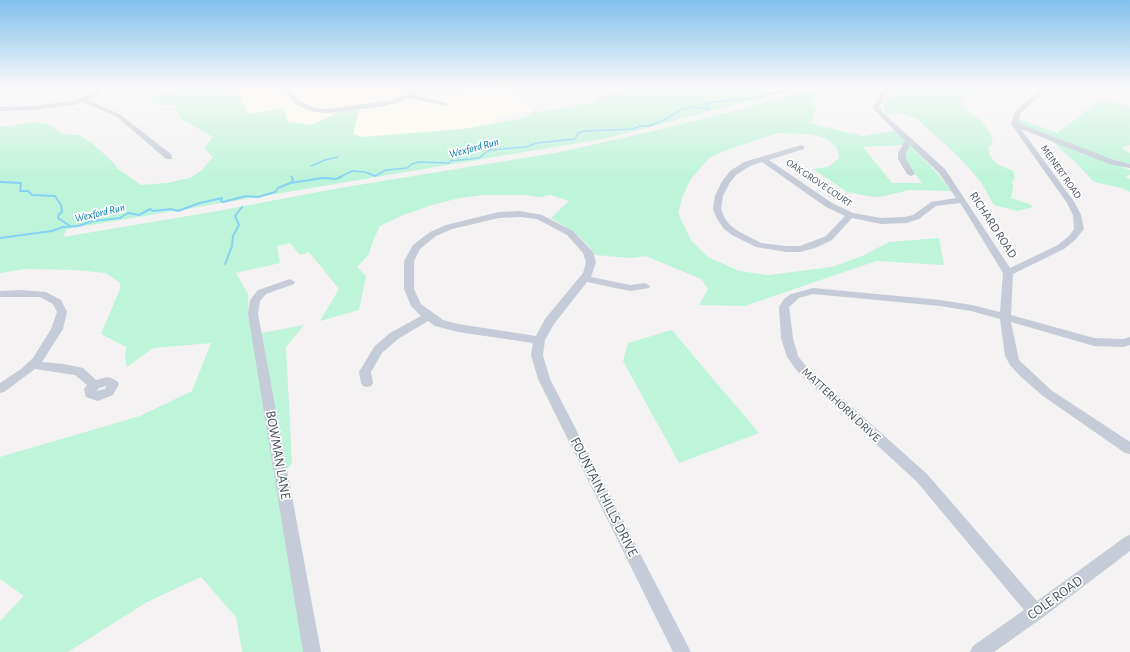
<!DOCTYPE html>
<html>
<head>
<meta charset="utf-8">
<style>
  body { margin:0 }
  canvas { display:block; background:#f4f2f2 }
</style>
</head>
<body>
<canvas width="1130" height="652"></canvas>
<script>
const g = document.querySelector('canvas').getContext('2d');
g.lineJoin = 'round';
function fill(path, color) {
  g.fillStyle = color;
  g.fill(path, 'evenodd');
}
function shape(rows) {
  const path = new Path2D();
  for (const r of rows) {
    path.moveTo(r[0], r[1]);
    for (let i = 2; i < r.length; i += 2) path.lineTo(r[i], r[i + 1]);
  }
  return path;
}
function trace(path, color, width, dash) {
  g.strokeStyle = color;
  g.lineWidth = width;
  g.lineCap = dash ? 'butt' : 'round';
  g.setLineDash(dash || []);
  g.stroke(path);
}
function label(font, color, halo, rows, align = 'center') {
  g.font = font + ' "Alegreya Sans",sans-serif';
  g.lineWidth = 3.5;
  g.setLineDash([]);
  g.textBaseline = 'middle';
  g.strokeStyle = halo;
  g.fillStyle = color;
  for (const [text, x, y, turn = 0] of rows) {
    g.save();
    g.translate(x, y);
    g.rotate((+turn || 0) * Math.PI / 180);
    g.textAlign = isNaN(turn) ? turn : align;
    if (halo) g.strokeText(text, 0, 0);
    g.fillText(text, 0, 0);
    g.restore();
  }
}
fill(shape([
  [235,86,416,86,415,94,448,95,505,86,534,111,497,117,493,123,463,129,362,137,353,134,358,110,341,111,312,125,288,122,282,108,248,114]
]), '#fefbec');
fill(shape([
  [181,86,235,86,248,114,283,108,288,122,312,125,341,111,359,110,353,134,362,137,463,129,519,119,532,114,534,111,541,112,594,102,596,98,622,91,621,87,627,86,806,86,608,138,67,229,63,237,212,212,340,188,560,152,653,131,735,111,818,86,877,86,858,91,819,94,811,100,814,102,816,110,810,123,844,132,863,136,895,131,906,140,903,145,863,147,892,183,922,183,904,160,909,146,911,146,937,173,951,191,909,190,885,196,874,197,847,192,813,169,828,167,839,158,837,148,827,139,811,134,778,133,729,149,709,158,690,180,683,196,678,213,691,240,708,257,739,271,768,275,832,267,862,256,889,242,939,238,944,265,876,261,745,306,699,305,708,289,701,279,646,256,632,258,595,255,589,246,574,232,551,218,569,201,551,195,539,197,524,195,483,195,460,198,435,204,403,215,380,226,372,243,369,254,357,267,366,276,359,310,320,321,339,289,309,252,300,255,290,243,277,246,280,263,236,273,248,294,249,322,261,333,304,325,286,347,292,463,286,471,306,652,242,652,236,617,201,577,147,602,68,652,0,652,0,621,24,596,0,579,0,457,140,416,192,391,211,343,153,348,127,367,125,358,126,347,101,334,120,289,120,283,106,273,76,270,25,269,0,273,0,126,9,126,36,122,48,124,63,134,79,135,93,144,112,161,118,169,141,185,167,183,190,178,201,171,213,157,204,148,213,137,180,118,175,105,159,105,147,99],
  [895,86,999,86,996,91,987,95,966,98,960,103,963,107,979,119,990,132,993,143,988,147,990,156,997,164,1013,171,1015,178,1012,182,1013,186,1011,198,1029,204,1033,207,1018,211,994,205,981,182,958,156,917,119,900,113,886,114,882,103,895,92],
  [1102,99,1130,107,1130,145,1125,146,1122,149,1130,153,1130,164,1121,163,1019,125,1017,122,1019,119,1057,133],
  [1050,139,1130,170,1130,175,1125,177,1130,179,1130,192,1122,188,1094,182,1076,163],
  [672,330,713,379,759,433,679,463,623,361,628,343]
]), '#bef4da');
trace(shape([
  [795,94,806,95,818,89,833,89,828,86],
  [311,166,325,160,338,157],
  [291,176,292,178],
  [320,178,329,178],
  [338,178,352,171,365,172,375,176,386,170,407,168,412,164,419,162,449,163,450,161,479,158,489,150,526,147,537,143,575,139,578,133,584,131,633,129,640,126,649,126,666,119,682,109,693,107,709,109,705,103,760,97,767,94,786,91]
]), '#87d1f5', 1.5);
trace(shape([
  [0,182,21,183,20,191,28,191,32,195,55,196,61,205,62,212,59,214,58,218,70,226],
  [291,183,293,180,292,177],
  [0,238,52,231,63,227,78,226,93,221,120,218,128,213,139,215,150,209,153,211,171,209,178,211,200,203,222,198,221,201,223,202,246,196,258,197,275,192,278,188,290,183,323,178,336,179,341,177],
  [225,264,232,246,233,236,239,225,235,216,242,207]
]), '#87d1f5', 2);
fill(shape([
  [96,86,102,86,101,92,96,96,88,100,121,115,172,155,172,159,166,159,117,117,83,102,74,105,33,110,0,111,0,107,33,106,73,101,92,94,95,91,96,86],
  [283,86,289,86,299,101,315,108,327,109,392,100,410,93,412,90,411,86,417,86,418,90,414,95,450,104,447,106,408,98,396,103,380,107,327,113,314,112,301,107,295,103,283,86],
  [563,86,572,86,574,88,571,90,563,86],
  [885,86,891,86,879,107,882,112,945,169,1010,268,1058,245,1069,236,1074,229,1073,215,1067,203,1011,124,1015,112,1043,86,1050,86,1020,114,1018,123,1114,160,1130,164,1130,168,1109,164,1021,129,1075,203,1081,215,1084,229,1075,240,1064,249,1013,274,1011,315,1094,338,1123,339,1130,337,1130,345,1123,347,1094,346,1011,322,1019,360,1051,390,1130,442,1130,454,1125,453,1043,396,1020,376,1010,365,1005,356,1000,319,971,311,940,306,813,294,799,298,789,307,793,338,798,356,805,365,927,474,1037,601,1125,537,1130,535,1130,551,1042,618,994,652,970,652,973,646,1024,610,917,482,797,371,787,357,781,338,779,307,784,299,791,294,813,288,940,300,972,305,1000,312,1003,273,964,209,960,203,936,206,919,219,906,223,881,224,852,218,832,240,815,248,800,252,786,252,756,247,732,235,724,229,717,219,713,209,715,196,721,183,730,171,744,162,801,145,805,147,804,149,769,160,832,203,853,213,881,218,905,217,913,215,931,202,956,198,939,173,910,145,906,153,906,159,915,174,911,176,907,174,898,159,898,153,905,141,878,114,873,107,885,86],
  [762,162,826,207,845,216,826,236,800,246,786,246,761,243,738,231,730,225,725,219,721,209,723,196,729,184,736,175,750,166,762,162],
  [520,211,542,215,573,231,593,252,596,262,591,277,630,285,645,283,650,286,649,288,630,291,587,282,554,324,545,340,543,355,550,379,691,652,673,652,538,379,531,355,533,343,458,332,435,326,428,321,398,339,382,353,371,372,373,383,371,386,367,387,363,386,361,383,359,372,374,347,390,333,421,316,411,306,404,289,404,261,413,245,430,232,446,225,499,212,520,211],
  [520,217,537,219,567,235,583,253,586,262,583,273,545,319,536,336,458,324,443,320,421,304,414,289,414,261,420,249,436,236,452,229,499,218,520,217],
  [290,279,295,282,294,284,266,294,260,301,258,314,321,652,303,652,248,314,250,300,258,290,290,279],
  [20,290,46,292,61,300,67,312,63,329,42,362,64,364,83,368,96,380,107,377,111,378,117,381,119,384,113,395,98,401,86,397,84,389,87,385,75,375,35,369,4,392,0,393,0,383,21,369,33,358,51,329,57,312,53,304,40,297,0,297,0,291,20,290],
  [106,386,105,389,96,391,99,388,106,386]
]), '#c5ccd8');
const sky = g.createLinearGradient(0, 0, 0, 177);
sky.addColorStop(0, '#81c0ed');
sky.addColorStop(0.49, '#faf9f9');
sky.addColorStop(1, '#faf9f900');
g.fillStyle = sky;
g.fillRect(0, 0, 1130, 177);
label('10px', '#475262', '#fff', [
  ["MEINERT ROAD",1061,172,55],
  ["OAK GROVE COURT",819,183,34]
]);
label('italic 11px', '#0179b3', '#fff', [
  ["Wexford Run",474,148,-15],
  ["Wexford Run",100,213,-13]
]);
label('12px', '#475262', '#fff', [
  ["RICHARD ROAD",993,225,57],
  ["MATTERHORN DRIVE",841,405,43]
]);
label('14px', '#475262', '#fff', [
  ["BOWMAN LANE",278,455,80],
  ["FOUNTAIN HILLS DRIVE",604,497,63],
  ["COLE ROAD",1055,598,-36]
]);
</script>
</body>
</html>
